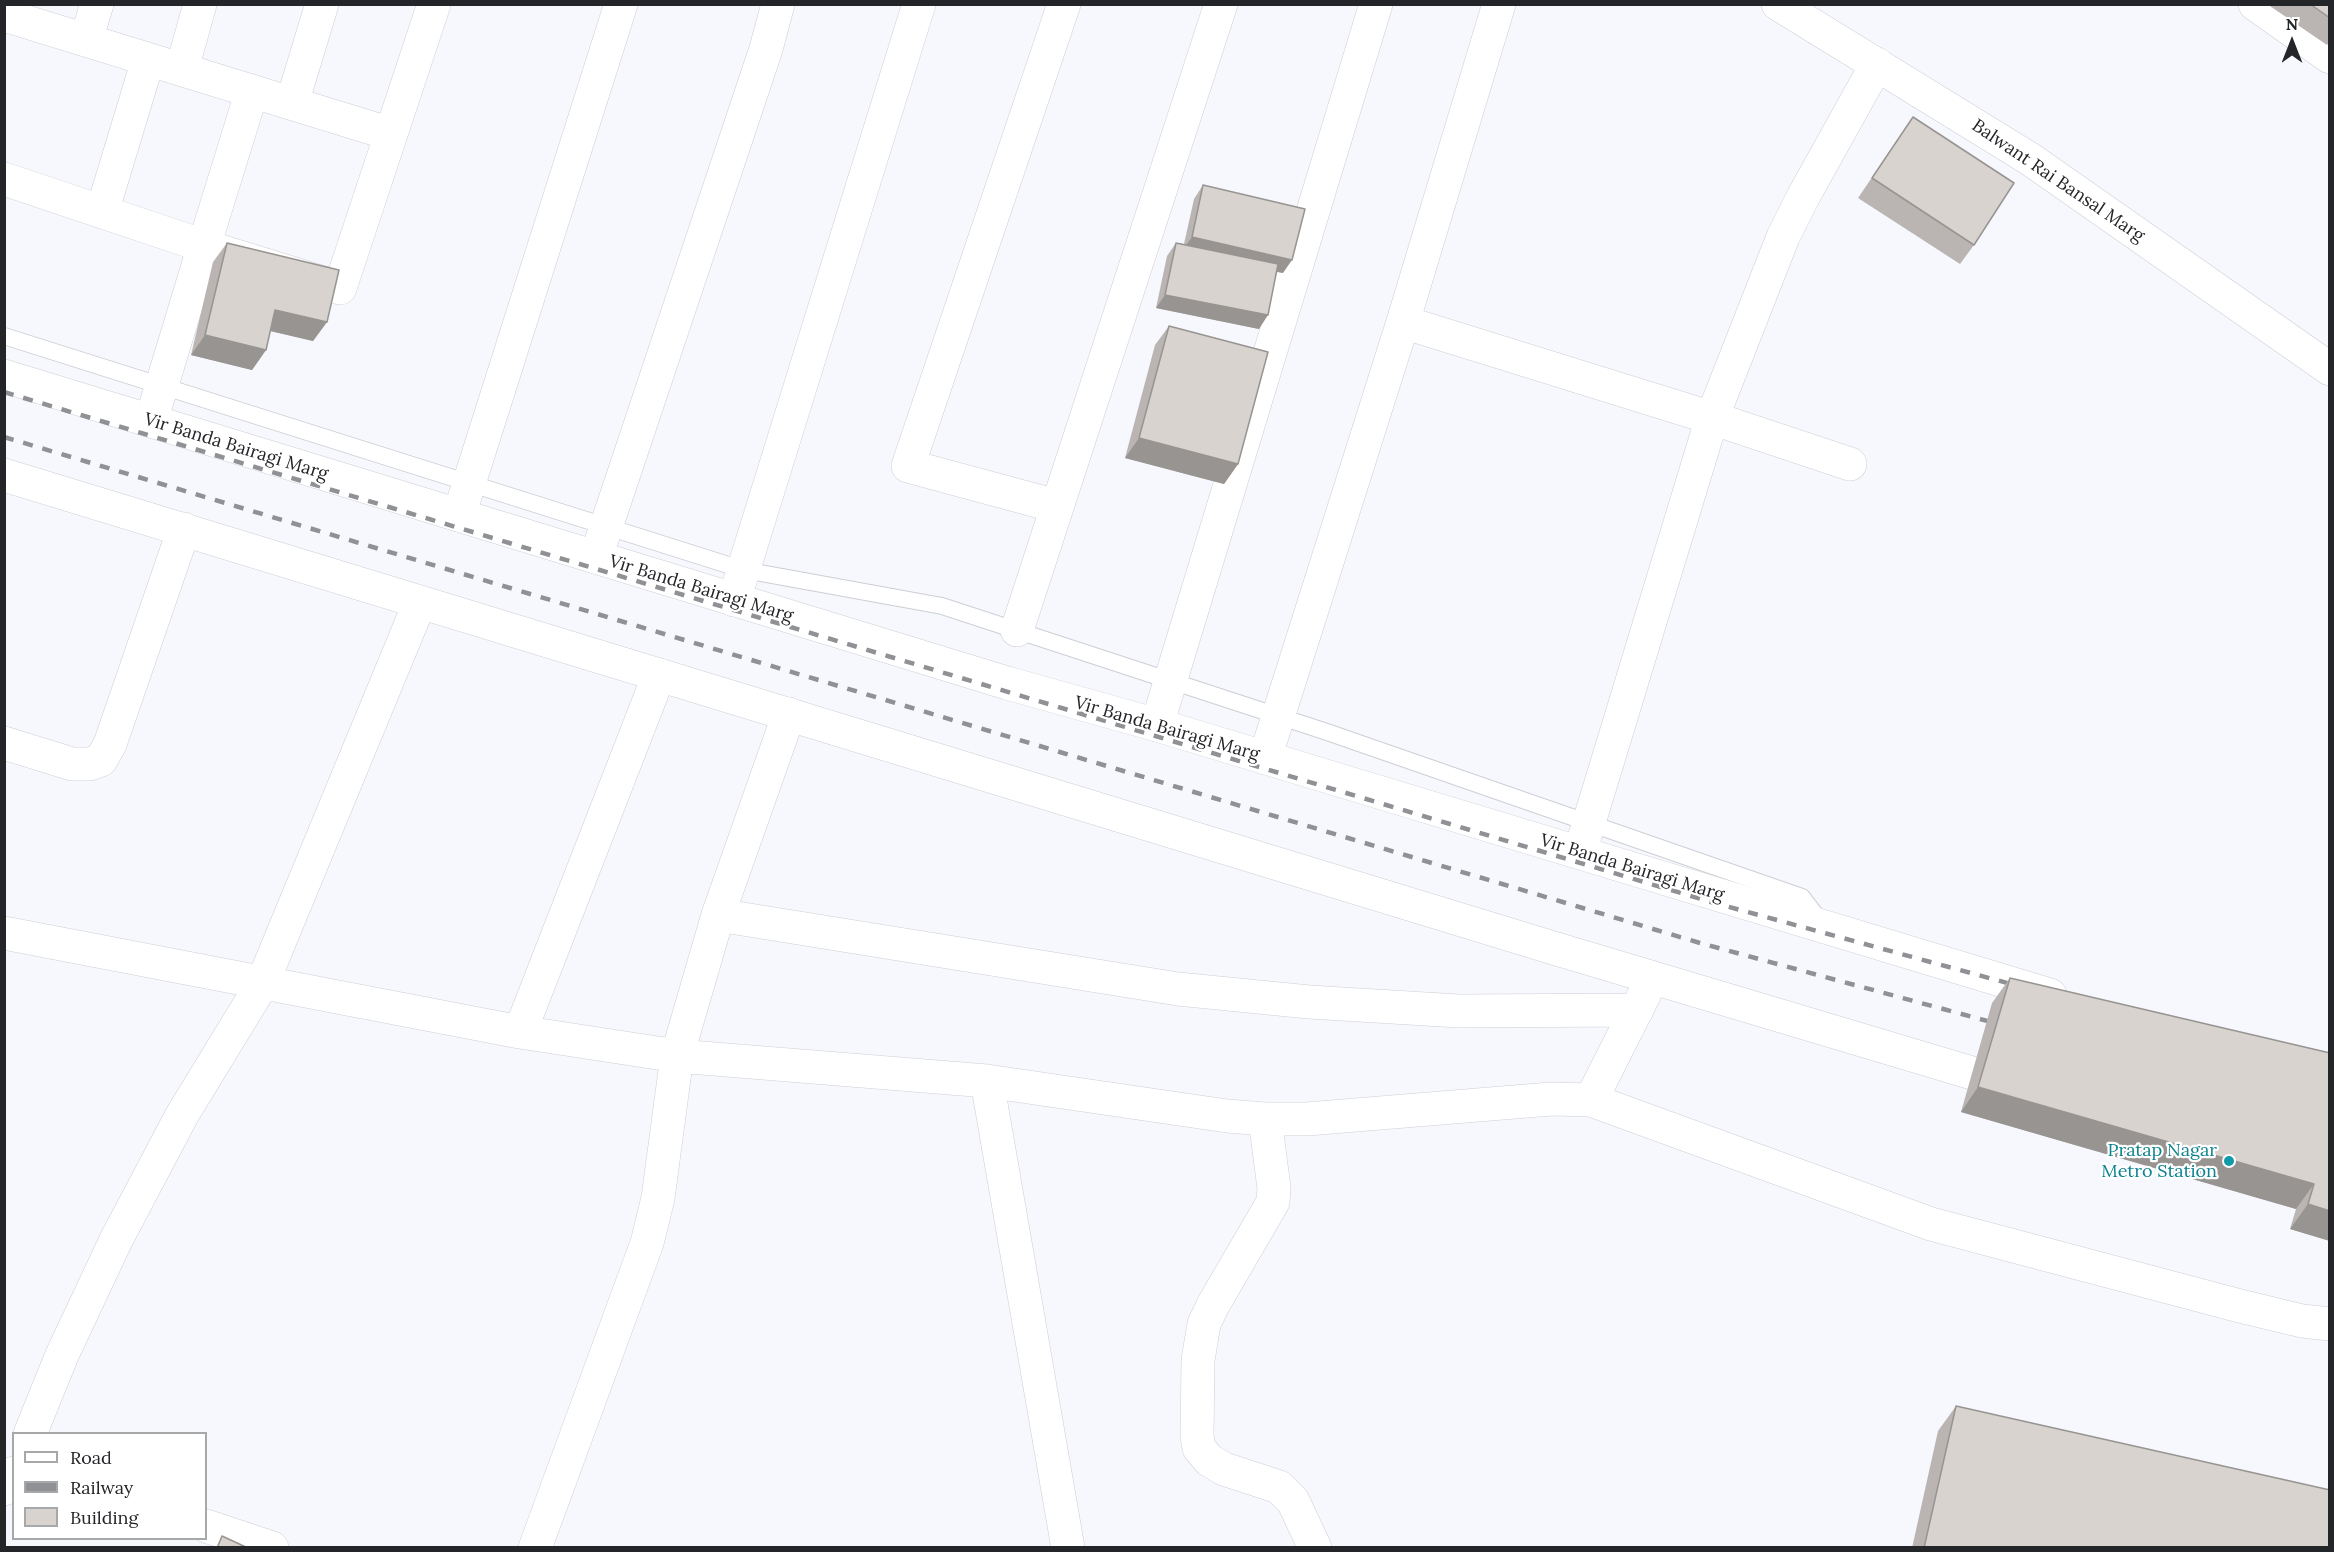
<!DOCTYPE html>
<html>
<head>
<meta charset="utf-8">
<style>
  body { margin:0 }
  #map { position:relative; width:2334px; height:1552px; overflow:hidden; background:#f6f8fe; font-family:Lora,serif }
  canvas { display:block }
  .frame { position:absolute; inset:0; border:6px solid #242528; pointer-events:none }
  .legend { position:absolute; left:12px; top:1432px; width:195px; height:108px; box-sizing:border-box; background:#fff; border:2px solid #a7a8a9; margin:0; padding:8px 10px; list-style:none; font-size:18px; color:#242528 }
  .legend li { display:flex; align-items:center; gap:12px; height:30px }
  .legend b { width:30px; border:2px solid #a7a8a9 }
  .north { position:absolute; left:2262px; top:12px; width:60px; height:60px; -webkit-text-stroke:4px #fff; paint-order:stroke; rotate:0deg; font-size:16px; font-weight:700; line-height:24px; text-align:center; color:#242528 }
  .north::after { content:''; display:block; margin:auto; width:21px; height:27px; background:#242528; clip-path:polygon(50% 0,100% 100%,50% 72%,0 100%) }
</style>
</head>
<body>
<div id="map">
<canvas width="2334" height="1552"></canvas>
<div class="frame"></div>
<ul class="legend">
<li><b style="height:8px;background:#fff"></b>Road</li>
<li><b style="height:8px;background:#8f9195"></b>Railway</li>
<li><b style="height:16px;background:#d8d3cf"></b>Building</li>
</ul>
<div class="north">N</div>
</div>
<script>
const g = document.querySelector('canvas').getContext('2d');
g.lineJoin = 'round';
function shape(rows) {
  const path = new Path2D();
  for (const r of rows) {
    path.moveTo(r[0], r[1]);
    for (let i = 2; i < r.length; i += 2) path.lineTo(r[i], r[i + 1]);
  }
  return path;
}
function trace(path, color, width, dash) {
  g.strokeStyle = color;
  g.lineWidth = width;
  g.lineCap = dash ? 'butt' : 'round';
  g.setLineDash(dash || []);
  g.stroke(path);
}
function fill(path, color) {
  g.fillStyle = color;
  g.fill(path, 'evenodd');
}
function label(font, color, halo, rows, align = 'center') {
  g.font = font + ' Lora,serif';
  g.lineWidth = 4.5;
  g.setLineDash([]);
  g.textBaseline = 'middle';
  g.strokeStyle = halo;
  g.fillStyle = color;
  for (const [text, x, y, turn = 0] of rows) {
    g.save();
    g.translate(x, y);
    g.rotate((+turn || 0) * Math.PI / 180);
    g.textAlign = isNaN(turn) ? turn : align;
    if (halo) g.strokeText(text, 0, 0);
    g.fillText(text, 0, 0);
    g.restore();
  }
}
const service = shape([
  [4,336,744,570,942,606,1327,732,1802,897,1821,922]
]);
const minor = shape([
  [1778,4,2030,159,2330,369],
  [2255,4,2330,57],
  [4,15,391,134],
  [86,40,97,4],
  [182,69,200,4],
  [292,103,322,4],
  [4,179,204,246,252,91],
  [102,212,148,60],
  [1403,322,1712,418,1850,464],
  [151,421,204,246,340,288,434,4],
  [1056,506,908,466,1064,4],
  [459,515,621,4],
  [596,557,766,49,778,4],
  [734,600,919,4],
  [1017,630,1221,4],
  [1157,725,1376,4],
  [4,743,72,764,90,764,101,760,110,744,184,529],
  [1265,758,1403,322,1499,4],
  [1580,852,1712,418,1783,237,1803,197,1877,64],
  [718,915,1178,989,1309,1002,1459,1011,1637,1010],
  [4,933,520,1032,677,1056,987,1081,1227,1116,1265,1119,1307,1119,1551,1099,1591,1100,1931,1224,2240,1306,2302,1321,2330,1324],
  [520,1032,659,675],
  [987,1081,1068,1548],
  [1591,1100,1645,993],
  [1265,1119,1274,1188,1273,1202,1213,1305,1204,1324,1198,1360,1197,1436,1199,1448,1209,1460,1224,1469,1279,1487,1293,1501,1315,1548],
  [30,1434,62,1355,116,1240,182,1115,262,984,420,602],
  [4,1489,14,1473],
  [206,1526,272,1548],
  [535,1548,647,1243,658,1198,677,1056,718,915,789,714]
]);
const secondary = shape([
  [4,376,1007,683,1157,725,2050,995],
  [4,475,1550,947,1972,1073]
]);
trace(service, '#cccfd5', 18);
trace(minor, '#cccfd5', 34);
trace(secondary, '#cccfd5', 34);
trace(service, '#fff', 16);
trace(minor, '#fff', 33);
trace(secondary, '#fff', 33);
trace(shape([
  [4,392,1711,902,2022,987],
  [4,437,1700,943,2002,1025]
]), '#8f9195', 4.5, [10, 10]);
fill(shape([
  [2267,4,2330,4,2330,41,2327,45],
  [1913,117,1974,245,1960,264,1858,198],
  [1203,185,1283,273,1277,272,1259,329,1156,308,1167,256,1176,243,1184,244,1194,199],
  [227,243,327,322,313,341,270,331,266,350,252,370,191,355,213,262],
  [1169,326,1238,464,1224,484,1125,458,1155,345],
  [2010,978,2330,1053,2330,1241,2290,1229,2296,1209,1961,1112,1992,1003],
  [1956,1406,2330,1548,1912,1548,1938,1431]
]), '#bab5b2');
fill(shape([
  [1192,237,1292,260,1283,273,1182,251],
  [1165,295,1268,315,1259,329,1156,308],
  [275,310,327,322,313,341,262,329],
  [205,335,266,350,252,370,191,355],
  [1139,438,1238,464,1224,484,1125,458],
  [1978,1087,2314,1184,2296,1209,1961,1112],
  [2308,1204,2330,1211,2330,1241,2290,1229]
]), '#979491');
const building = shape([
  [2310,4,2330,4,2330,18,2310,4],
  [1913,117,2014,183,1974,245,1872,178,1913,117],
  [1203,185,1305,209,1292,260,1192,237,1203,185],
  [227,243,339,270,327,322,275,310,266,350,205,335,227,243],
  [1176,243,1278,264,1268,315,1165,295,1176,243],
  [1169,326,1268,352,1238,464,1139,438,1169,326],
  [2010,978,2330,1053,2330,1211,2308,1204,2314,1184,1978,1087,2010,978],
  [1956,1406,2330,1490,2330,1548,1924,1548,1956,1406],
  [222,1536,248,1548,217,1548,222,1536]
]);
fill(building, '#d8d3cf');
trace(building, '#979491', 1.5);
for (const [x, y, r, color] of [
  [2229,1161,6,"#0f9aa8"]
]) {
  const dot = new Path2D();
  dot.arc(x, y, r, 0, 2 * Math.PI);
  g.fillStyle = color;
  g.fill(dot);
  trace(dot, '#fff', 2);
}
label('18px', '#242528', '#fff', [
  ["Balwant Rai Bansal Marg",2058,181,34],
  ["Vir Banda Bairagi Marg",236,447,17],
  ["Vir Banda Bairagi Marg",701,589,17],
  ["Vir Banda Bairagi Marg",1167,729,16],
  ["Vir Banda Bairagi Marg",1632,868,17]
]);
label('18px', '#0d838f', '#fff', [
  ["Pratap Nagar",2217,1151],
  ["Metro Station",2217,1172]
], 'right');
</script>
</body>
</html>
